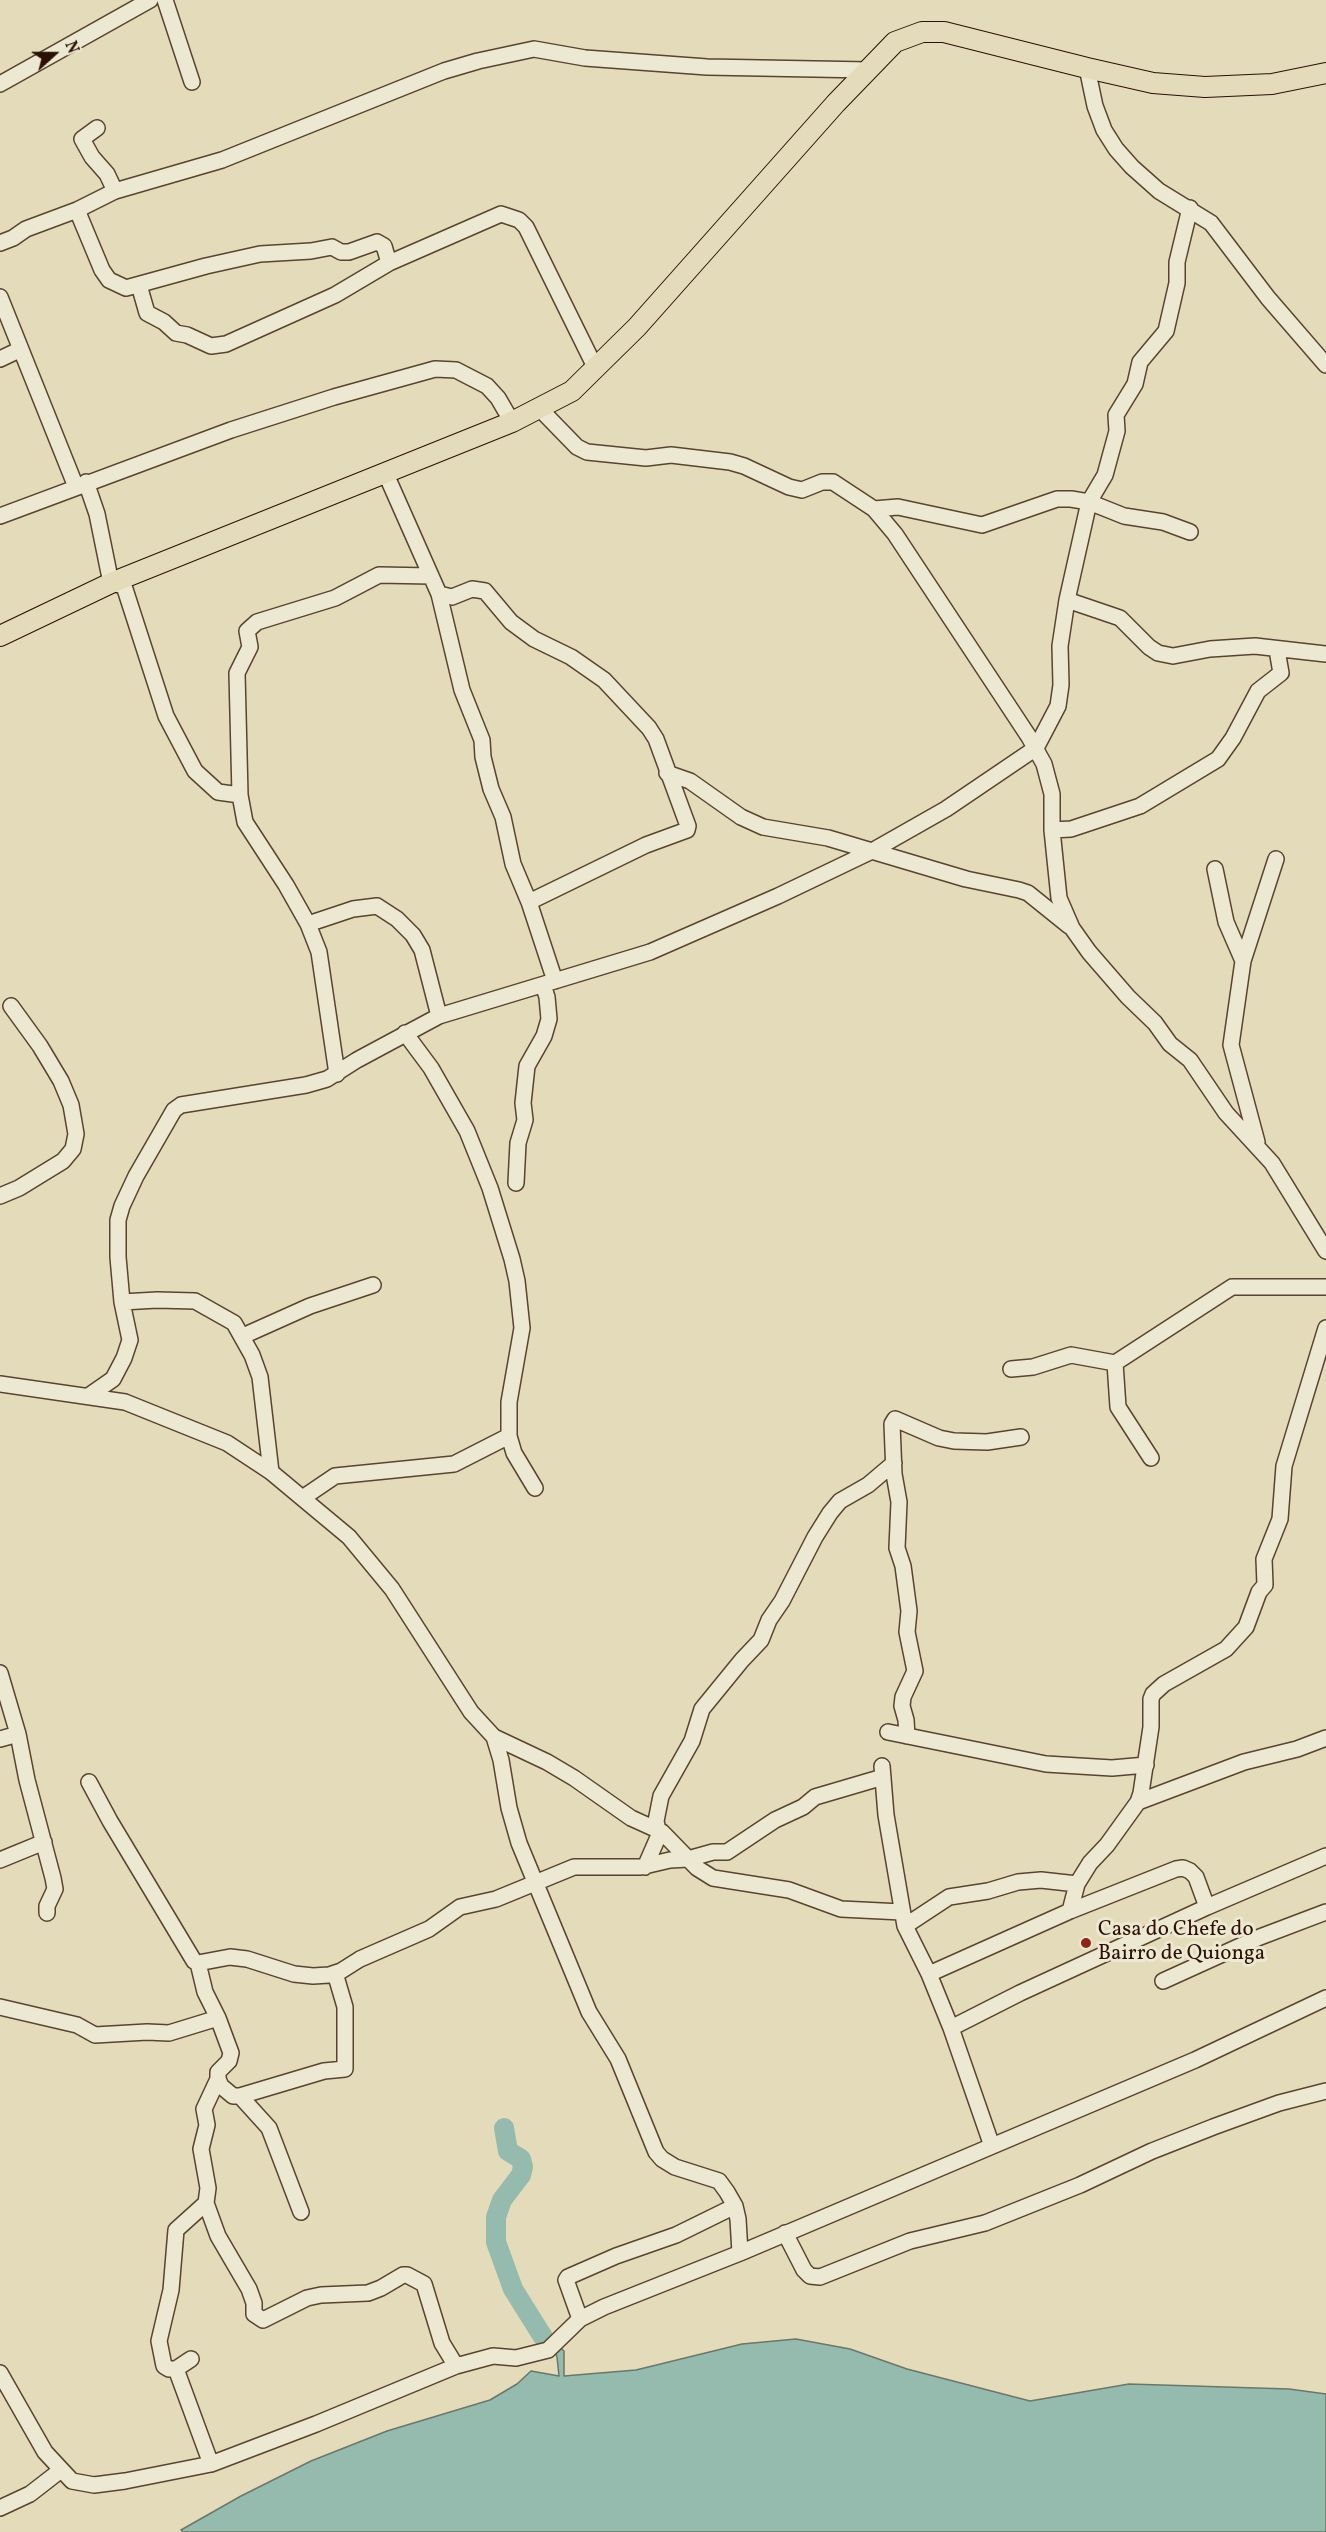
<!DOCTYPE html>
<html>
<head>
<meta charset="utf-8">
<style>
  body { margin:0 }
  #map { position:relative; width:1326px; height:2532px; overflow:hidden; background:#e4dbba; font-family:Vollkorn,serif }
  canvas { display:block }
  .north { position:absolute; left:24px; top:24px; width:60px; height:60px; -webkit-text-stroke:4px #ede8d2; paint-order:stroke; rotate:69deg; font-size:16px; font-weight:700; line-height:24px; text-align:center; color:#2a1101 }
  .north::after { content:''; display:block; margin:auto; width:21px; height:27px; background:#2a1101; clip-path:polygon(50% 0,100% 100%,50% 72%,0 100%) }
</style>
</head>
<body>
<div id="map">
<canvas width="1326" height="2532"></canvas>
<div class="north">N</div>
</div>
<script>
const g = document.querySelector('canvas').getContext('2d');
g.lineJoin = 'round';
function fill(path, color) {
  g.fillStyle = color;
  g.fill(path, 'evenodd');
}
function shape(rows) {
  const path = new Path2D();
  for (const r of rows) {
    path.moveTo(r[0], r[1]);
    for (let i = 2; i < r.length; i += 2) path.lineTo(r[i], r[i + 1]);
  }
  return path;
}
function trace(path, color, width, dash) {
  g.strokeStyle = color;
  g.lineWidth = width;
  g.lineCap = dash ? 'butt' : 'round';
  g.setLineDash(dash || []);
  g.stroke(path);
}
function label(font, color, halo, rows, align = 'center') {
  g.font = font + ' Vollkorn,serif';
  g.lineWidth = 6;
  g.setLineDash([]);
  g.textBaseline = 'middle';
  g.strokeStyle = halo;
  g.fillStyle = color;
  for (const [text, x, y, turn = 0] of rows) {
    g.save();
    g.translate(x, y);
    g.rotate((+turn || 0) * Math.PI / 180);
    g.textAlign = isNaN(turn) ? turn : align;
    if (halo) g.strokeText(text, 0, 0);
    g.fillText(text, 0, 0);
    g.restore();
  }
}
const water = shape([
  [531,2314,544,2333,564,2351,564,2376,636,2370,742,2344,796,2339,850,2349,907,2369,1030,2401,1129,2384,1289,2389,1326,2394,1326,2532,183,2532,181,2530,241,2496,311,2461,387,2431,490,2400,517,2384,531,2371,559,2376,557,2357,554,2349,538,2339,531,2314]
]);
fill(water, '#95bbaf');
trace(water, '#6a7769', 1.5);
trace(shape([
  [504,2128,508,2151,521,2159,523,2167,521,2175,502,2200,496,2217,496,2242,513,2289,543,2337]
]), '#95bbaf', 20);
const minor = shape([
  [165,0,192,82],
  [1087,68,1095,106,1104,130,1116,149,1132,167,1159,191,1211,223,1268,298,1326,365],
  [0,84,150,0],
  [97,128,82,139,92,157,107,174,115,191],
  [77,210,102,270,109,280,126,288,206,266,260,254,311,251,332,247,341,252,349,252,377,242,384,246,389,263],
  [0,243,13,238,26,229,77,210,115,191,222,160,444,71,478,61,534,49,585,58,707,67,868,70],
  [139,285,147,313,164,322,176,333,187,335,211,346,226,344,335,295,389,263,501,214,519,220,526,227,596,369],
  [0,297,76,487],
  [0,359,19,350],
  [540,409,577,447,587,452,646,458,671,455,730,462,744,466,789,487,802,490,822,482,833,482,874,509,898,507,982,525,1057,499,1071,499,1089,502,1124,516,1163,522,1190,532],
  [385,472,439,594,462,690,482,740,483,757,491,789,503,817,513,864,529,902,555,981],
  [86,482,97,514,111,583,124,586,166,716,195,771,218,792,240,795],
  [874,509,895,534,1029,737,1044,764,1052,794,1052,830,1059,898,1072,928,1089,952,1128,997,1155,1023,1170,1044,1190,1060,1226,1113,1272,1163,1326,1251],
  [0,516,231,430,334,397,435,369,456,370,487,386,498,398,512,422],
  [439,594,452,597,472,589,485,591,511,622,534,639,571,657,604,680,649,728,656,739,688,826,687,830,646,845,529,902],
  [1067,600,1120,618,1149,647,1158,653,1173,656,1210,649,1255,646,1326,654],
  [667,773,690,781,741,817,763,827,828,838,966,879,1019,890,1028,893,1069,926],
  [1052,830,1071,829,1140,806,1218,759,1233,738,1258,691,1281,673,1277,650],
  [1215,869,1226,922,1243,961],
  [308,924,353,909,377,906,397,919,413,935,422,950,439,1016],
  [405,1033,431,1068,467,1131,490,1188,512,1259,517,1281,522,1328,509,1402,509,1436,514,1453,535,1488],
  [337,1074,319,952,308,924,286,885,245,822,240,795,237,673,250,647,247,631,257,622,335,598,379,575,431,576],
  [1257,1142,1231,1045,1243,961,1276,859],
  [516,1183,518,1143,525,1120,523,1103,527,1066,544,1036,549,1019,547,997,543,985],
  [0,1196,19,1188,63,1161,73,1149,76,1134,71,1105,61,1081,40,1046,11,1006],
  [122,1302,157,1300,195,1301,234,1323,252,1355,260,1377,271,1472],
  [243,1336,310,1306,373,1285],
  [1011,1369,1033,1367,1071,1355,1115,1363],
  [0,1384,125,1402,227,1443,271,1472,349,1537,392,1589,471,1712,494,1737,501,1760,509,1808,519,1843,589,2012,618,2059,656,2152,662,2159,675,2167,719,2181,727,2192,735,2206,738,2219,740,2253],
  [90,1395,113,1379,124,1358,130,1340,122,1302,118,1257,118,1220,122,1206,136,1176,174,1110,181,1105,306,1085,327,1079,357,1060,439,1016,650,952,778,896,872,851,946,809,1036,748,1058,706,1061,685,1060,646,1067,600,1089,502,1105,475,1117,431,1116,415,1135,384,1140,362,1166,331,1177,283,1177,262,1190,208],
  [1151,1458,1118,1407,1115,1363,1232,1287,1326,1287],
  [304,1497,335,1476,454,1464,509,1436],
  [0,1673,18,1734,27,1780,53,1878,55,1889,47,1906,47,1913],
  [888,1732,1046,1764,1112,1768,1146,1765],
  [907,1736,906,1720,902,1706,903,1697,915,1671,907,1632,909,1611,903,1566,897,1548,899,1502,894,1474,892,1424,895,1419,939,1438,954,1441,987,1442,1021,1437],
  [494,1737,547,1762,574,1778,631,1818,662,1832,697,1868,713,1878,789,1890,841,1909,902,1912],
  [0,1739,18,1734],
  [882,1766,886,1815,905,1926,929,1974,951,2028,992,2146],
  [89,1782,110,1821,194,1961,198,1963,230,1957,247,1959,294,1974,313,1976,329,1975,341,1971,360,1959,429,1929,460,1907,496,1899,574,1867,640,1867,670,1860,688,1859,713,1852,727,1852,775,1820,803,1807,815,1797,883,1777],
  [1138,1802,1244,1762,1297,1749,1326,1738],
  [0,1860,44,1842],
  [645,1867,659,1835,656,1821,661,1796,692,1741,702,1709,742,1660,761,1640,769,1620,782,1601,815,1537,830,1513,840,1501,868,1485,894,1463],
  [1070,1911,1077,1884,1090,1863,1107,1845,1138,1802,1141,1793,1151,1727,1151,1699,1153,1694,1164,1684,1226,1649,1246,1627,1259,1592,1265,1585,1264,1559,1280,1519,1284,1466,1326,1328],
  [905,1926,949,1897,988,1891,1018,1882,1041,1880,1077,1884],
  [198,1963,205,1992,218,2018,231,2053,229,2061,218,2072,218,2079,221,2086,233,2096,240,2096,324,2071,345,2069,345,2007,335,1973],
  [929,1974,1070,1911,1176,1869,1183,1868,1190,1871,1196,1877,1207,1907],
  [1163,1981,1260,1937,1326,1912],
  [0,2007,77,2025,95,2035,147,2032,169,2033,218,2018],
  [951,2028,1020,1993,1207,1907,1326,1856],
  [218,2079,204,2109,207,2125,201,2149,208,2188,206,2203,218,2236,249,2289,254,2303,254,2314,263,2320,307,2298,321,2295,368,2293,381,2288,403,2275,407,2275,424,2284,442,2343,456,2366],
  [240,2096,269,2128,301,2212],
  [785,2233,804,2270,810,2276,820,2277,910,2241,985,2223,1080,2185,1152,2151,1213,2127,1279,2103,1326,2091],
  [580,2319,566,2280,568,2277,616,2256,676,2235,735,2206],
  [191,2359,176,2369,211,2464],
  [176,2369,169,2369,164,2366,159,2341,171,2290,176,2230,206,2203],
  [0,2373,45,2452,72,2481,94,2485,125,2481,211,2464,316,2424,456,2366,493,2356,516,2358,548,2350,580,2319,604,2307,740,2253,1195,2060,1326,1998],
  [0,2508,30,2494,61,2470]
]);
const major = shape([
  [0,636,111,583,512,422,572,391,637,327,836,103,895,42,922,32,944,32,1087,68,1153,83,1205,87,1272,84,1326,73]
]);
trace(minor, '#58442f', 18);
trace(major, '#2a1101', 22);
trace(minor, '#ede8d2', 15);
trace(major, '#e4dbba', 20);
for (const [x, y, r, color] of [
  [1086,1943,6,"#8f2418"]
]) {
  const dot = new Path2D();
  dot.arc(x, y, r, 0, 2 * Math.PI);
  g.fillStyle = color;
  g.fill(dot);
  trace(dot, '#ede8d2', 2);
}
label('21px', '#2a1101', '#ede8d2', [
  ["Casa do Chefe do",1098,1931],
  ["Bairro de Quionga",1098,1955]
], 'left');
</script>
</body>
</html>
